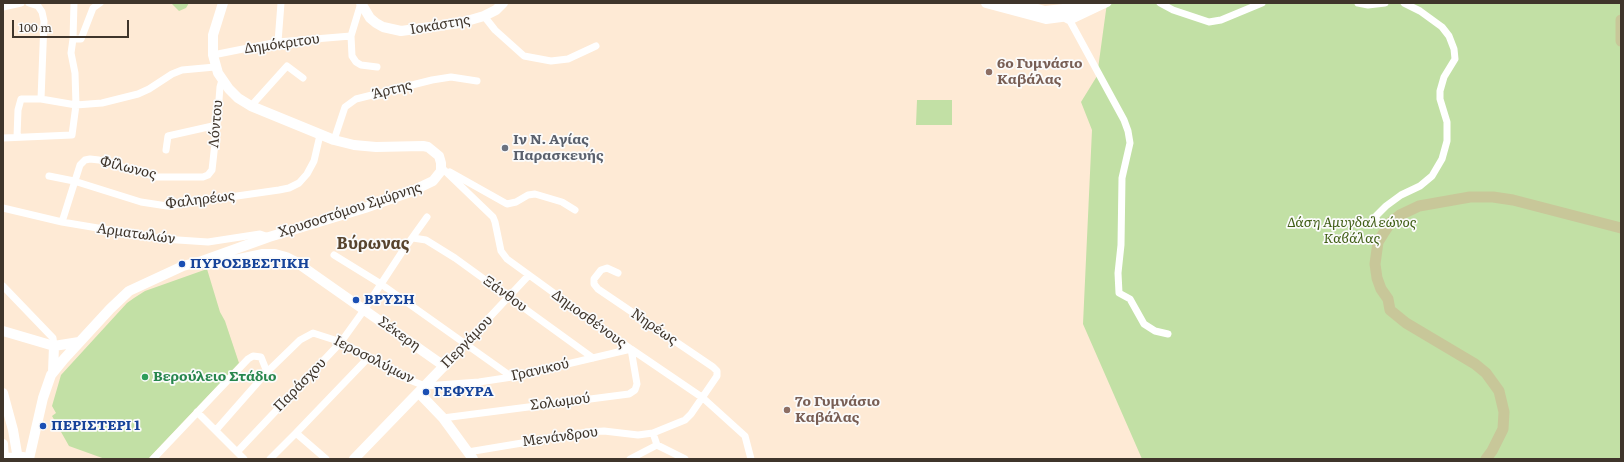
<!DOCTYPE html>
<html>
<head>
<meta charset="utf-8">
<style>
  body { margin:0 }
  #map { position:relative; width:1624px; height:462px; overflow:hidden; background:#feead5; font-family:Literata,serif }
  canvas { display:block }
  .frame { position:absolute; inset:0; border:4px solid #3f352b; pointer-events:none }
  .scale { position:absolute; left:12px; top:20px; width:117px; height:18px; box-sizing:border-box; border:2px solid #3f352b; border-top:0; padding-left:5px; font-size:12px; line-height:14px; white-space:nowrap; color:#3f352b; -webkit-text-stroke:3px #fbfbfb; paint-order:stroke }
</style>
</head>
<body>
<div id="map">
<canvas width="1624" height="462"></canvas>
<div class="frame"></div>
<div class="scale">100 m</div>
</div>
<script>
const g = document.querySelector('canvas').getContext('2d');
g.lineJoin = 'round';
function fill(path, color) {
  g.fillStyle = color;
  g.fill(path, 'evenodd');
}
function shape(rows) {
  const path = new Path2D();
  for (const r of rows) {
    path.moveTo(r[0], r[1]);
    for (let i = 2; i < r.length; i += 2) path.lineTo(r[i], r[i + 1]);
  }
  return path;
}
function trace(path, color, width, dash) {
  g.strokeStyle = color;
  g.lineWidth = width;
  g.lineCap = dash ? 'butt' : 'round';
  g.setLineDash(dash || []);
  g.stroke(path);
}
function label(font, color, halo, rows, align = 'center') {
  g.font = font + ' Literata,serif';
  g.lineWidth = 3.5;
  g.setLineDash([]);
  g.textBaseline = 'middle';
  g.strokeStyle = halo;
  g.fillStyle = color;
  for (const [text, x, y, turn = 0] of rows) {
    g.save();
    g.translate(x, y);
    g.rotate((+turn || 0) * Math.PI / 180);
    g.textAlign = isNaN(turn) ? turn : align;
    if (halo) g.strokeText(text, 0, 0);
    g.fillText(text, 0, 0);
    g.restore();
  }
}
fill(shape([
  [171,3,189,3,186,8,179,11],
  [1107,3,1621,3,1621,459,1142,459,1083,324,1092,130,1081,102,1097,76],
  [917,100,952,100,952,125,916,125],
  [207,269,220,312,225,321,239,363,148,459,105,459,69,446,52,416,56,413,52,406,61,375,127,303,134,298,145,291]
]), '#c2e0a5');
trace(shape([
  [29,3,38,6,42,12,44,21,41,99],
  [1160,3,1173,10,1209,22,1221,20,1262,3],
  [1358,3,1368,5,1385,3],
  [3,7,21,3],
  [484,16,495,30,524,56,551,61,568,59,596,46],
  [1066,19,1070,21,1108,3],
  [1070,21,1124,120,1128,131,1130,143,1122,178,1121,245,1118,273,1119,293,1130,299,1144,324,1155,331,1168,334],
  [351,36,352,56,356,62,361,65,377,67],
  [73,39,81,39,93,8,100,3],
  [278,42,281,3],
  [213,55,278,42,351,36,361,3],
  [251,106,287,66,303,78],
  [17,137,18,110,21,99,41,99,76,105,102,103,138,94,149,89,172,74,182,70,215,67],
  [3,138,72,135,76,105,75,73,71,53,73,39,74,3],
  [334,140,345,107,356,99,432,80,451,77,477,81],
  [166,150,168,136,217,125],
  [441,167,493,217,495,222,501,251,507,259,631,349,703,398,745,436,751,459],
  [450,172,507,204,516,202,528,195,535,194,562,202,575,210],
  [49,176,74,181,141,202,167,206,279,190,289,188,299,183,307,174,314,161,320,135],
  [3,208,62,222,163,239,208,242,260,234,269,237],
  [62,222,80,165,85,160,90,159,99,160,156,177,203,177,208,175,212,170,217,125,220,87,222,80],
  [1377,223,1376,216,1386,206,1401,195,1420,186,1432,176,1442,159,1447,141,1447,122,1440,99,1440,91,1444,77,1455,59,1454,49,1449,36,1442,27,1420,11,1404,3],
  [413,238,426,240,455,258,593,358],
  [334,255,381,284,512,377],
  [3,286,53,338,54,346],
  [444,366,529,275],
  [197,412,244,459],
  [216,430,267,372],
  [653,433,657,445,685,459],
  [237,452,341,342,364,310,402,252,427,217],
  [468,452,588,432,604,431,638,435,653,433,685,420,691,414,717,376,717,371,713,367,598,289,594,284,594,279,601,270,607,268,618,273],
  [153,459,248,359,253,356,261,357,267,372,300,340,313,333,341,342,369,357,397,375,425,386,479,382,512,377,631,349,637,384,635,390,629,394,443,418],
  [270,459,296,433],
  [326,459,296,433,369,357],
  [630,459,657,445]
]), '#fff', 7);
trace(shape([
  [361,3,370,18,376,23,383,27,401,31,460,23,484,16,496,10,503,3],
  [986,3,1046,19,1069,16,1094,3],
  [1015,3,1045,11,1063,9,1076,3],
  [206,262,225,262,263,254,275,254,286,257,296,262,444,366,354,459],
  [3,331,54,346,79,342],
  [53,372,54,346],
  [3,393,13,430,18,459],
  [419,393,443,418,473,459],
  [3,444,4,459],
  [4,458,23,457],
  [29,459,43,398,51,375,64,359,110,309,129,291,183,266,202,261,269,237,365,208,410,192,433,181,441,171,441,163,439,156,428,147,423,146,376,147,354,145,334,140,251,106,238,98,229,89,218,73,213,55,213,35,223,3]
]), '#fff', 10);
trace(shape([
  [1621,20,1621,41],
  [1486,459,1492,451,1503,429,1504,412,1499,391,1486,373,1475,364,1406,323,1390,310,1388,299,1381,289,1377,278,1375,264,1378,242,1383,234,1391,222,1400,215,1419,206,1470,197,1493,197,1513,200,1621,228]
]), '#c8c799', 11);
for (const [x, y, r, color] of [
  [989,72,4,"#8d6e63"],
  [505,148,4,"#6b7280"],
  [182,264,4,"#1a4fb4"],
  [356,300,4,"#1a4fb4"],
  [145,377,4,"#2e9e5b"],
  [426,392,4,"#1a4fb4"],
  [787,410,4,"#8d6e63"],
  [43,426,4,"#1a4fb4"]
]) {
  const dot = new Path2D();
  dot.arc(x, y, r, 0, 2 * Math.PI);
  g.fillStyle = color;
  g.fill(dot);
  trace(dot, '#fbfbfb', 1.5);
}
label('14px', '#3f352b', '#fbfbfb', [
  ["Ιοκάστης",440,25,-10],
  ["Δημόκριτου",282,44,-8],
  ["Άρτης",392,90,-14],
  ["Λόντου",216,124,-85],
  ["Φίλωνος",128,168,14],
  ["Φαληρέως",200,200,-7],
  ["Χρυσοστόμου Σμύρνης",350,210,-18],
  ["Αρματωλών",136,234,8],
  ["Ξάνθου",505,294,36],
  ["Δημοσθένους",589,319,36],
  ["Νηρέως",654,327,34],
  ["Σέκερη",399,334,35],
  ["Περγάμου",467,342,-46],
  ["Ιεροσολύμων",374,360,27],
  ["Γρανικού",540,370,-13],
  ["Παράσχου",300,385,-46],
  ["Σολωμού",560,402,-7],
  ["Μενάνδρου",560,437,-8]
]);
label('bold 14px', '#785e54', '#fbfbfb', [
  ["6ο Γυμνάσιο",997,64],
  ["Καβάλας",997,80],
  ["7ο Γυμνάσιο",795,402],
  ["Καβάλας",795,418]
], 'left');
label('bold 14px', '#5b616d', '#fbfbfb', [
  ["Ιν Ν. Αγίας",513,140],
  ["Παρασκευής",513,156]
], 'left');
label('italic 14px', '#3f5d14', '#fbfbfb', [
  ["Δάση Αμυγδαλεώνος",1352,223],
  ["Καβάλας",1352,239]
]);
label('bold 14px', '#164399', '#fbfbfb', [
  ["ΠΥΡΟΣΒΕΣΤΙΚΗ",190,264],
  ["ΒΡΥΣΗ",364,300],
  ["ΓΕΦΥΡΑ",434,392],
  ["ΠΕΡΙΣΤΕΡΙ 1",51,426]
], 'left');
label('bold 14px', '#27864d', '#fbfbfb', [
  ["Βερούλειο Στάδιο",153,377]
], 'left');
label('bold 16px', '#58442e', '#fbfbfb', [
  ["Βύρωνας",373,244]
]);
</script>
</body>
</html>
